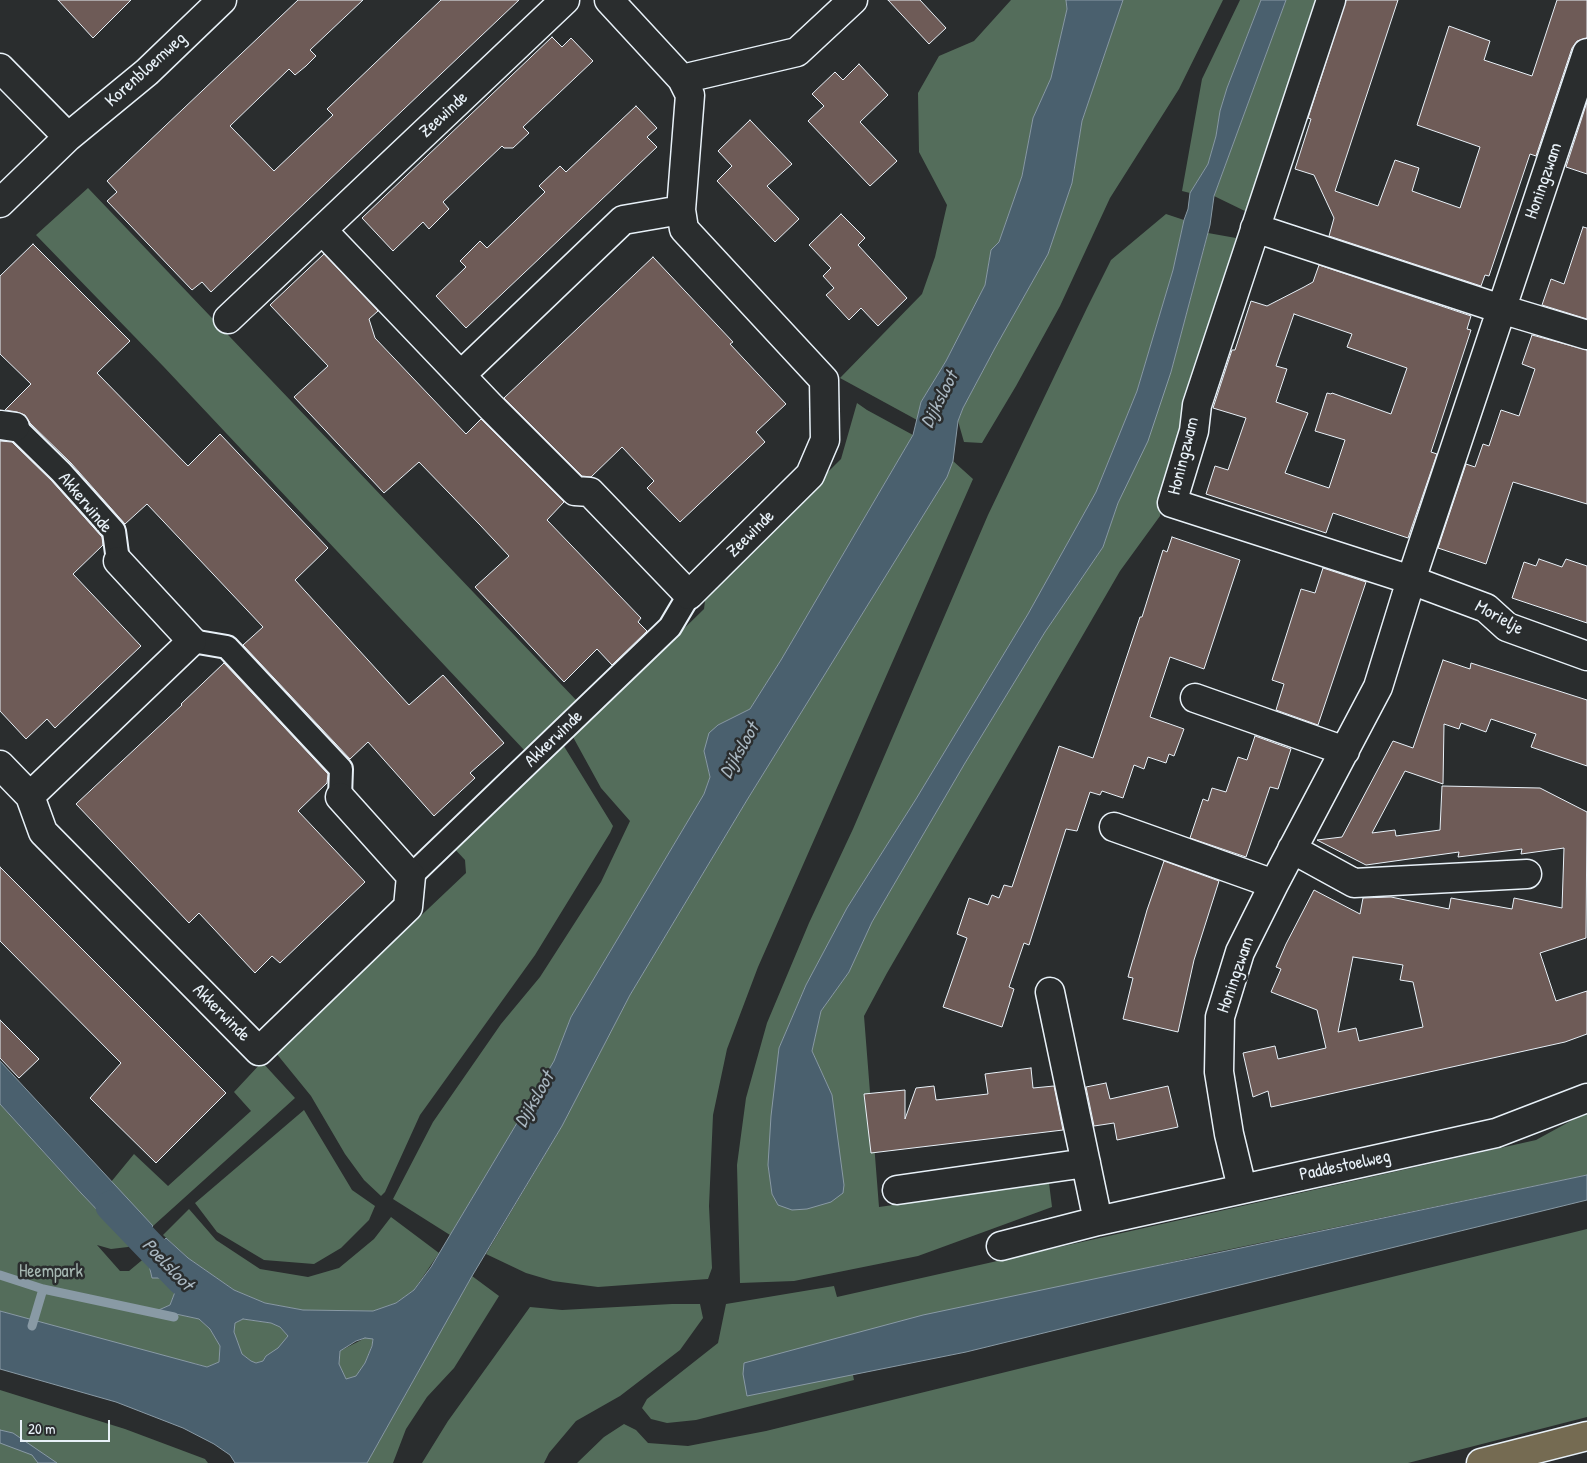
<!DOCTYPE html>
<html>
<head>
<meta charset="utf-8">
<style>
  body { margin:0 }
  #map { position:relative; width:1587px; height:1463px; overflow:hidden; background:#2a2d2e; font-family:"Patrick Hand",sans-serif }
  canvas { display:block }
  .scale { position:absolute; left:20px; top:1420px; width:90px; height:22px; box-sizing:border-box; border:2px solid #e8f1f8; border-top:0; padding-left:6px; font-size:15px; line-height:18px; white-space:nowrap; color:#e8f1f8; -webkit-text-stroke:4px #2a2d2e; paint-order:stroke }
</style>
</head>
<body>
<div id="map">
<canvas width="1587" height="1463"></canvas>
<div class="scale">20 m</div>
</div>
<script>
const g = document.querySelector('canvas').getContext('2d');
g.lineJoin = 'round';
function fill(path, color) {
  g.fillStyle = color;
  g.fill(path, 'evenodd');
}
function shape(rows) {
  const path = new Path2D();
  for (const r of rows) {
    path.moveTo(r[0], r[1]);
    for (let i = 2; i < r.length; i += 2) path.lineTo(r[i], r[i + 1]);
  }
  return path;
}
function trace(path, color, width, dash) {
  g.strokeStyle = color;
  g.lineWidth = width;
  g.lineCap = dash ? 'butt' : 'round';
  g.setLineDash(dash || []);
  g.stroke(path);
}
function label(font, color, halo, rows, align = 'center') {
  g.font = font + ' "Patrick Hand",sans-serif';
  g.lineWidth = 5;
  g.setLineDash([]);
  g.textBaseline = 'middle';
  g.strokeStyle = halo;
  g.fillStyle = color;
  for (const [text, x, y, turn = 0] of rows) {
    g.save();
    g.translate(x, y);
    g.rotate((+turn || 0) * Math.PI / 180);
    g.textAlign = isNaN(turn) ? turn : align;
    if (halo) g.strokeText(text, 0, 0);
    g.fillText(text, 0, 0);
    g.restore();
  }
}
fill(shape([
  [1011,0,1066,0,1067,9,1051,78,1033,118,1022,176,999,242,991,250,985,285,946,361,921,402,917,420,840,378,922,294,935,257,947,205,919,152,918,93,939,56,974,41],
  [1123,0,1223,0,1179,89,1110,198,1060,306,1016,386,982,443,964,442,958,421,963,408,995,348,1048,254,1072,183,1082,121],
  [1240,0,1261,0,1227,88,1220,111,1216,136,1208,164,1190,193,1182,191,1202,79],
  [1286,0,1321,0,1249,213,1214,196],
  [88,188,577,701,525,751,163,366,36,235],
  [1166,214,1184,220,1173,270,1137,391,1096,492,1028,614,916,799,847,908,806,985,779,1048,768,1165,772,1194,778,1205,832,1095,812,1051,821,1011,849,972,872,922,965,763,1045,632,1103,547,1118,503,1171,372,1208,233,1236,238,1163,497,1160,516,1120,571,887,973,864,1016,879,1207,1049,1183,1052,1207,918,1256,794,1281,740,1283,737,1165,746,1098,767,1023,809,923,853,829,988,515,1087,308,1111,260],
  [857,403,867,410,913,435,781,660,750,709,718,725,704,751,710,777,704,794,571,1017,554,1061,450,1235,393,1199,433,1122,501,1024,540,977,601,882,630,821,601,788,573,737,704,609,706,593,841,459],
  [953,461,973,479,758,967,727,1049,713,1115,709,1206,712,1268,708,1279,598,1287,553,1281,526,1273,486,1254,562,1126,630,995,747,800,947,477],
  [562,743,613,826,610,833,535,955,420,1115,385,1192,381,1196,364,1180,345,1154,311,1096,276,1053,466,873,465,860,452,846],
  [262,1062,295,1098,153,1226,111,1182,134,1154,168,1186,251,1111,234,1092],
  [0,1104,81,1193,121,1235,132,1244,128,1247,111,1249,97,1245,120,1271,129,1271,147,1256,152,1278,172,1278,175,1292,170,1305,158,1311,160,1314,176,1314,199,1319,210,1329,220,1346,219,1362,207,1367,193,1363,194,1367,0,1311],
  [304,1110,352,1190,375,1206,369,1220,341,1248,314,1264,264,1260,217,1232,195,1203],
  [1587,1112,1587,1175,1207,1254,845,1337,854,1380,696,1420,667,1423,651,1419,642,1408,647,1399,718,1343,726,1304,834,1286,837,1297,1536,1140],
  [189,1209,216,1240,260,1269,308,1277,339,1268,374,1239,391,1217,439,1253,414,1290,396,1303,373,1311,303,1310,265,1303,234,1290,188,1258,163,1235],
  [1587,1229,1587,1417,1408,1463,577,1463,604,1437,624,1424,636,1430,648,1443,688,1446,766,1431],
  [472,1276,499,1296,454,1368,427,1397,406,1429,393,1463,367,1463],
  [672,1304,700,1304,703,1318,680,1350,620,1396,576,1421,549,1453,544,1463,422,1463,448,1421,530,1307,562,1310],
  [243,1319,271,1323,280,1327,288,1336,278,1349,266,1356,263,1361,256,1363,251,1361,242,1354,234,1332,235,1323],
  [365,1338,373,1338,372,1345,365,1363,356,1376,346,1379,339,1364,340,1351],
  [0,1390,125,1429,205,1459,208,1463,0,1463]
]), '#546d5b');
const water = shape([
  [1066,0,1123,0,1082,121,1072,183,1048,254,995,348,963,408,958,421,953,461,947,477,747,800,630,995,562,1126,472,1276,367,1463,235,1463,230,1455,214,1444,183,1428,116,1402,0,1369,0,1311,207,1367,219,1362,220,1346,210,1329,199,1319,176,1314,152,1313,170,1305,175,1292,171,1278,152,1278,147,1256,166,1238,188,1258,234,1290,265,1303,303,1310,373,1311,396,1303,414,1290,431,1267,554,1061,571,1017,704,794,710,777,704,751,709,733,718,725,750,709,781,660,913,435,921,402,946,361,985,285,991,250,999,242,1022,176,1033,118,1051,78,1067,9,1066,0],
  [243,1319,271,1323,280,1327,288,1336,278,1348,266,1356,263,1361,256,1363,251,1361,242,1354,234,1332,235,1323,243,1319],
  [365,1338,373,1339,372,1346,365,1363,356,1376,346,1379,339,1364,340,1351,356,1341,365,1338],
  [1261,0,1286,0,1214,196,1210,225,1171,372,1148,441,1118,503,1103,547,1045,632,965,763,872,922,849,972,821,1011,812,1051,832,1095,844,1185,843,1193,831,1202,807,1209,792,1210,778,1205,772,1194,768,1165,771,1116,779,1048,806,985,847,908,916,799,1028,614,1096,492,1137,391,1173,270,1184,220,1188,209,1190,193,1208,164,1216,136,1220,111,1227,88,1261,0],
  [0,1061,153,1226,132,1244,121,1235,81,1193,0,1104,0,1061],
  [1587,1175,1587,1200,966,1352,747,1396,743,1374,744,1363,923,1315,1587,1175],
  [0,1430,13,1433,57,1463,38,1463,32,1455,0,1443,0,1430]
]);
fill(water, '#4a606e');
trace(water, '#899aa5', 1);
trace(shape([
  [0,1275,43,1289,174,1317],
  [32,1326,43,1289]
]), '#899aa5', 9);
trace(shape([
  [111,1206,182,1280]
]), '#4a606e', 31);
const building = shape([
  [58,0,131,0,93,38,58,0],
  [298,0,363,0,310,50,316,56,306,66,295,75,289,69,230,126,274,171,333,115,327,109,441,0,519,0,211,292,202,282,192,290,107,201,117,192,107,181,298,0],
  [888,0,920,0,946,28,929,44,888,0],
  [1346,0,1398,0,1335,191,1378,206,1395,160,1419,168,1412,191,1460,208,1480,147,1417,125,1449,26,1490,41,1484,60,1532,76,1557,0,1587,0,1587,38,1577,41,1572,48,1536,156,1530,154,1489,276,1485,275,1481,286,1329,236,1334,218,1314,175,1295,169,1311,119,1308,118,1346,0],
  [552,37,562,47,571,38,593,61,523,127,529,133,513,148,504,148,502,146,443,202,449,209,429,229,423,222,393,251,362,218,552,37],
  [859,64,888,95,860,122,897,161,870,186,808,121,824,106,812,94,835,72,843,80,859,64],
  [1587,102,1587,174,1566,167,1587,102],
  [636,106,657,128,647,137,657,147,466,328,436,296,466,267,460,261,480,241,487,248,545,192,539,186,560,166,566,172,636,106],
  [750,120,792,164,767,186,799,219,775,242,717,181,732,166,718,151,750,120],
  [841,214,865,238,858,245,907,298,878,326,861,308,849,320,826,295,834,288,823,276,831,268,809,245,841,214],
  [1583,227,1587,228,1587,319,1542,305,1551,279,1564,284,1583,227],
  [33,244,130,341,97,373,188,466,220,434,328,548,295,580,409,705,443,675,504,743,470,773,475,778,434,816,368,742,350,759,243,645,263,627,147,504,125,524,71,463,30,423,25,415,17,412,5,410,31,384,0,354,0,276,33,244],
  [324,254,378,311,369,319,375,338,466,434,481,419,564,502,547,520,641,618,638,622,647,631,612,665,597,649,564,682,475,587,509,556,480,525,419,462,384,493,294,397,328,366,270,305,324,254],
  [653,257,733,342,730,344,786,404,756,432,765,442,680,522,647,488,654,481,622,447,591,477,582,476,504,398,653,257],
  [1319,265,1471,316,1467,329,1471,330,1431,452,1437,454,1408,538,1333,513,1326,533,1206,494,1215,466,1228,470,1246,418,1213,408,1232,350,1235,350,1251,301,1267,306,1304,287,1313,282,1319,265],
  [1294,314,1352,334,1347,347,1407,368,1391,414,1332,393,1331,394,1327,393,1315,431,1345,440,1329,488,1285,473,1308,413,1276,402,1287,369,1276,366,1294,314],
  [1532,335,1587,350,1587,504,1513,482,1486,564,1438,548,1466,464,1475,467,1483,444,1489,446,1501,410,1519,416,1535,369,1522,364,1532,335],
  [0,441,12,442,52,481,102,537,103,545,73,574,141,646,55,728,47,719,26,739,0,711,0,441],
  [1172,537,1240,560,1204,669,1170,657,1150,717,1184,729,1174,756,1169,754,1166,763,1148,757,1144,769,1134,765,1123,798,1102,791,1100,795,1090,792,1077,831,1066,829,1029,945,1024,943,1009,987,1014,989,1002,1027,943,1007,967,938,957,934,969,898,988,905,992,895,999,898,1004,885,1012,887,1059,746,1093,758,1140,617,1142,617,1163,550,1167,552,1172,537],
  [1539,559,1562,567,1566,559,1587,566,1587,623,1512,598,1524,562,1536,566,1539,559],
  [1323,568,1366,582,1318,725,1276,710,1284,684,1272,680,1301,589,1315,593,1323,568],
  [1443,660,1470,669,1471,663,1587,700,1587,766,1531,747,1536,734,1491,719,1486,732,1461,723,1459,729,1444,724,1443,784,1405,771,1372,833,1395,830,1396,836,1440,830,1442,786,1540,788,1587,812,1586,938,1540,953,1556,1001,1587,991,1587,1034,1565,1042,1271,1107,1268,1091,1253,1097,1243,1053,1275,1046,1278,1059,1326,1048,1317,1010,1271,992,1281,969,1276,967,1286,944,1314,890,1360,914,1363,898,1391,897,1449,909,1451,898,1512,909,1514,898,1562,908,1564,848,1521,854,1522,849,1458,857,1459,852,1366,865,1317,840,1342,837,1393,741,1413,748,1443,660],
  [1353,957,1403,965,1400,980,1413,982,1423,1027,1359,1041,1356,1028,1338,1032,1353,957],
  [224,663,328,774,327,783,298,811,365,882,280,963,272,956,255,973,199,913,189,923,76,804,182,705,181,704,224,663],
  [1255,736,1291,749,1278,789,1270,787,1246,857,1190,838,1203,799,1208,801,1212,788,1226,792,1238,757,1247,760,1255,736],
  [1164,861,1219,881,1194,960,1178,1032,1123,1019,1133,978,1128,977,1147,910,1164,861],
  [0,867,226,1093,156,1163,90,1098,121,1063,0,941,0,867],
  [0,1020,39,1059,19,1078,0,1058,0,1020],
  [1031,1068,1033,1088,1054,1086,1063,1130,871,1153,864,1094,905,1090,905,1119,916,1088,934,1086,936,1100,988,1094,985,1074,1031,1068],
  [1106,1083,1110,1099,1168,1086,1178,1127,1117,1140,1114,1123,1094,1126,1086,1087,1106,1083]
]);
fill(building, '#6e5b57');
trace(building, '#e8f1f8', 1);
const pedestrian = shape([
  [15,427,61,472,114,531,118,561],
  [192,641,227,647,341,769,340,797],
  [411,876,670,627,689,595]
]);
const minor = shape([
  [1331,0,1197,405,1194,431,1172,503,1411,580,1486,608,1507,627,1587,656],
  [0,68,68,137],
  [682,79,797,52,853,0],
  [0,203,68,137,147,72,222,0],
  [1255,228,1501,309,1587,335],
  [322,230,490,406,575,491,590,492,689,595,810,475,825,440,824,380,684,229,681,210,690,95,682,79,609,0],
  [228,319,565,0],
  [461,375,623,220,681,210],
  [0,425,15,427],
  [1195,698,1345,751],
  [0,765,30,796,43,832,259,1051,408,907,411,876,340,797],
  [30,796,192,641,118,561],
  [1114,827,1274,884],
  [1292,849,1354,883,1527,874],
  [1050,992,1098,1221],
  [1242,1188,1229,1134,1219,1072,1220,1017,1240,952,1274,884,1378,687,1411,580,1587,53],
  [897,1190,1086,1163],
  [1001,1246,1098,1221,1496,1133,1587,1098]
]);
const primary = shape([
  [1481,1463,1587,1436]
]);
trace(pedestrian, '#e8f1f8', 26);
trace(minor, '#e8f1f8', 31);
trace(primary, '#e8f1f8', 31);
trace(pedestrian, '#2a2d2e', 22);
trace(minor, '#2a2d2e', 28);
trace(primary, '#756b52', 28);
label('18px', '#e8f1f8', '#2a2d2e', [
  ["Korenbloemweg",146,70,-42],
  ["Zeewinde",444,115,-43],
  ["Honingzwam",1544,181,-71],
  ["Honingzwam",1184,456,-76],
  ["Akkerwinde",85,503,50],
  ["Zeewinde",751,534,-45],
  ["Morielje",1499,618,29],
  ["Akkerwinde",554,739,-44],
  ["Honingzwam",1236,975,-71],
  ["Akkerwinde",221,1013,45],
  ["Paddestoelweg",1345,1166,-12]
]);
label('18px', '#a5b6b1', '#2a2d2e', [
  ["Heempark",51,1272]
]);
label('italic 19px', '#a9b7c1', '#2a2d2e', [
  ["Dijksloot",940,400,-63],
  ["Dijksloot",740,751,-60],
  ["Dijksloot",535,1100,-60],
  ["Poelsloot",167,1265,46]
]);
</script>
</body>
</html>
